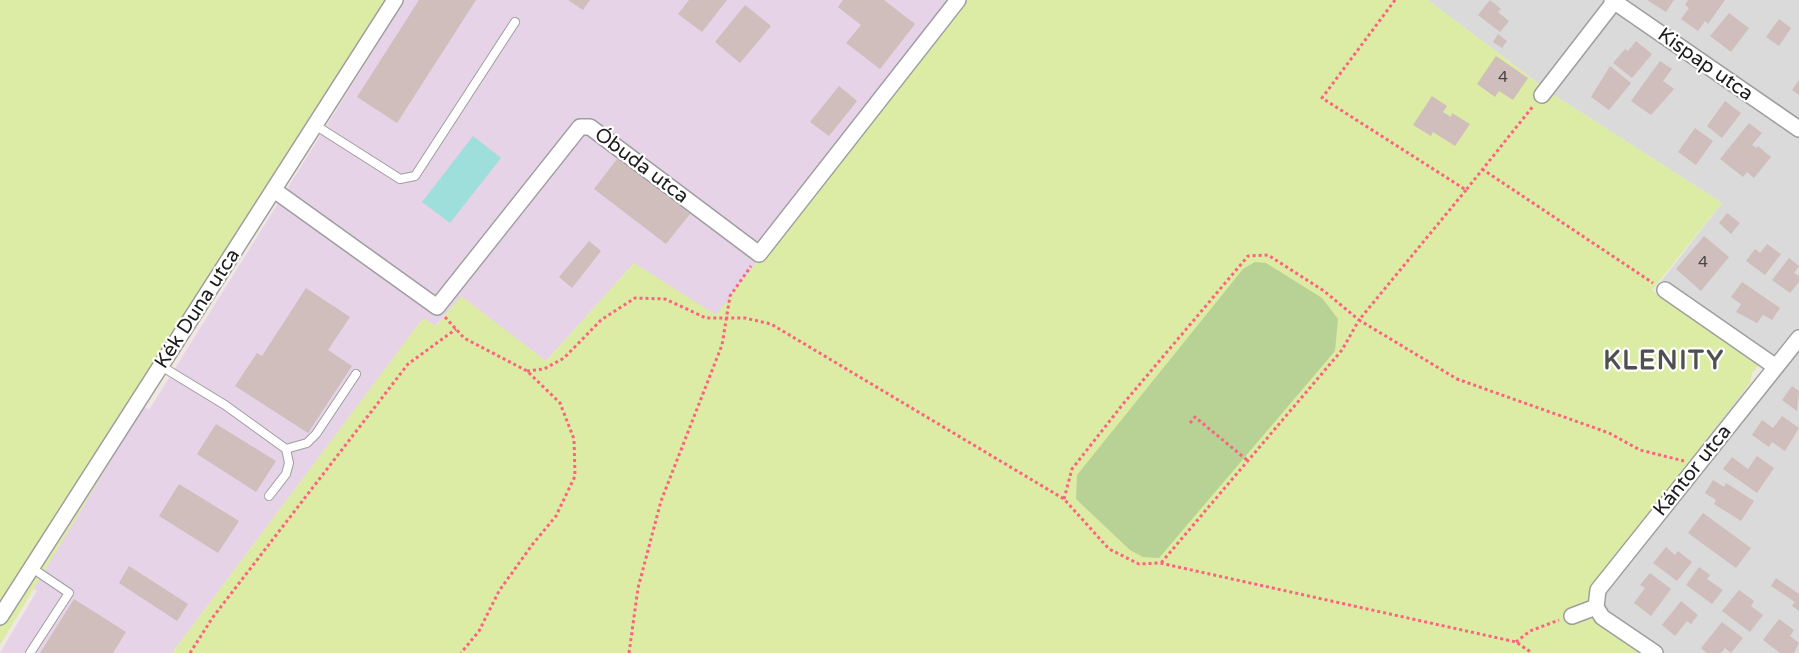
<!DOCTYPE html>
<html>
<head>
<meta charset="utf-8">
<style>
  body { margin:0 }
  canvas { display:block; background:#efe7e2 }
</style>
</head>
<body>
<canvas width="1799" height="653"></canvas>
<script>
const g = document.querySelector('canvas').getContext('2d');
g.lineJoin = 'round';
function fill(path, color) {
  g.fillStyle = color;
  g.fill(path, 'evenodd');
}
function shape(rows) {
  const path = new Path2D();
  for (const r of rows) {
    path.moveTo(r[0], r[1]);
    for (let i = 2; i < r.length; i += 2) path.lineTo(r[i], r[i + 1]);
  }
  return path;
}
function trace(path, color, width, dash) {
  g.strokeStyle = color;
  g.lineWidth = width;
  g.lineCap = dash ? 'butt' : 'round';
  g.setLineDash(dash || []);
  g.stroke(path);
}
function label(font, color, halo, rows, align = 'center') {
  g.font = font + ' "Varela Round",sans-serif';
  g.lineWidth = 4.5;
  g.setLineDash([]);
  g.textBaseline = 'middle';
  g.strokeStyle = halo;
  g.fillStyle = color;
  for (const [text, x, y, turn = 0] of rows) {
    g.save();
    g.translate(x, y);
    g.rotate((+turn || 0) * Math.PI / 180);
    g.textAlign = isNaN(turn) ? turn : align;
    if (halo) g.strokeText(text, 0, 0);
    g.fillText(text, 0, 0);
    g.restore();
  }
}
fill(shape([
  [1428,0,1799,0,1799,653,1665,653,1602,607,1601,595,1702,472,1684,461,1766,366,1655,289,1722,203,1551,93]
]), '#dbdada');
fill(shape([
  [405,0,972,0,718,321,634,263,546,361,461,297,435,326,423,319,172,653,0,653,37,591,0,566,0,314,149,410]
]), '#e6d3e8');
fill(shape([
  [0,0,387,0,0,645],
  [957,0,1428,0,1551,93,1722,203,1652,290,1761,363,1752,373,1750,383,1690,460,1695,462,1677,479,1590,593,1588,604,1645,653,172,653,423,318,436,326,461,296,546,361,634,263,716,315]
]), '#ddeca4');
fill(shape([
  [1255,262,1266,263,1322,298,1338,319,1335,351,1159,558,1143,557,1130,550,1076,499,1077,475,1243,269]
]), '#b8d194');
fill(shape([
  [473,136,501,158,450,223,422,202]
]), '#9fdfdb');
fill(shape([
  [419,0,476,0,397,123,357,97],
  [568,0,590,0,583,10],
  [689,0,727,0,702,32,678,14],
  [843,0,884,0,915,24,880,69,846,43,861,25,838,7],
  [1490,0,1501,9,1498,12,1509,21,1500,32,1478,15],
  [1647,0,1674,0,1666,12],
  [1688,0,1725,0,1708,24,1705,21,1698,31,1681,19,1689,8,1685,5],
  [745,5,771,26,740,63,715,42],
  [1729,13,1749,28,1731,52,1710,36],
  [1779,19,1791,28,1779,46,1766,37],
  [1498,34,1507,41,1502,48,1493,42],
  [1636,41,1652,54,1632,78,1613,63,1625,49,1628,51],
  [1496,56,1528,78,1513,100,1499,91,1495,97,1477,84],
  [1660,61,1672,69,1663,81,1674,89,1651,115,1631,101],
  [1610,66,1631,83,1609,110,1591,97],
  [1799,80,1799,95,1792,90],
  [839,86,857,101,829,136,810,122],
  [1432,96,1447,106,1443,112,1451,117,1452,113,1470,124,1455,146,1433,132,1431,136,1413,125],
  [1725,101,1741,113,1722,138,1707,126],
  [1749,123,1762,133,1752,145,1756,148,1758,146,1771,157,1754,178,1747,172,1743,177,1720,159],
  [1695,128,1713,141,1696,165,1678,152],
  [617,159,690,214,666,244,594,189],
  [1727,213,1740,223,1731,234,1719,223],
  [1704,236,1729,257,1701,291,1676,269],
  [589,241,601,251,572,288,559,277],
  [1767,244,1781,254,1765,275,1746,261,1755,249,1760,253],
  [1789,258,1799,266,1794,273,1799,276,1799,282,1790,293,1772,280],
  [1742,282,1780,308,1772,320,1763,315,1757,323,1736,312,1741,304,1731,297],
  [306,288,350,317,328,350,352,366,308,433,235,386,257,353,262,356],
  [1792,386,1799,391,1797,411,1782,400],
  [1782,416,1799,428,1785,451,1772,442,1769,447,1752,435,1762,420,1773,428],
  [216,424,276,461,256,492,197,454],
  [1757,456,1774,468,1757,493,1723,469,1732,457,1748,469],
  [1713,480,1724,487,1726,483,1754,501,1741,521,1714,504,1716,500,1705,493],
  [179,484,239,521,218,553,159,516],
  [1703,513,1751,548,1736,568,1688,533],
  [1666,547,1675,555,1678,551,1692,562,1677,581,1653,563],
  [129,566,188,604,177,621,119,583],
  [1699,567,1710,575,1707,579,1723,590,1712,604,1686,585],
  [1650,573,1671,589,1651,616,1634,603,1645,588,1640,585],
  [1776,578,1799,594,1799,611,1792,606,1795,602,1771,586],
  [1739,590,1754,601,1751,606,1763,615,1750,632,1722,611],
  [74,599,126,632,113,653,40,653],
  [1681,601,1698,615,1691,624,1687,621,1675,636,1662,625],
  [1779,619,1794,630,1790,636,1799,643,1794,653,1780,653,1763,640],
  [1722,622,1743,638,1731,653,1725,648,1721,653,1707,653,1701,648]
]), '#cfbebb');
const lane = shape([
  [315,125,400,179,415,176,515,22],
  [161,366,225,405,286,449,289,463,286,474,269,496],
  [286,449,307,443,316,434,356,374],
  [30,653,69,593,32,568]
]);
const street = shape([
  [1612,0,1799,129],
  [1542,95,1614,2],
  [274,190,437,307,580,127,590,127,759,254,958,0],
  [1665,290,1776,367],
  [1596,607,1598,590,1799,338],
  [1596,607,1602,617,1655,653],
  [1572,616,1596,607],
  [0,617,395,0]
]);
trace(lane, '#9e9e9e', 10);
trace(street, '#9e9e9e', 18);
trace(shape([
  [1395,0,1322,98,1466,190,1534,105],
  [1482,169,1653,283],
  [1466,190,1359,320,1457,379,1609,433,1640,450,1684,461],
  [445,317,464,338,527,371,560,403,574,439,575,476,556,516,532,545,499,591,479,631,461,653],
  [527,371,544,369,564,358,601,320,635,298,665,299,706,318,745,318,771,324,1064,499,1109,549,1139,564,1160,563,1516,642,1532,653],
  [1190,423,1195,417,1247,460],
  [1064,499,1072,469,1123,404,1248,256,1268,255,1324,291,1359,320,1342,350,1161,563],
  [1516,642,1530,631,1559,620],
  [190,653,213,617,408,364,456,329],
  [629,653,638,588,661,501,722,345,730,296,751,266]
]), '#ff6281', 3, [3, 3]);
trace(lane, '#fff', 8);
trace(street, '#fff', 15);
label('16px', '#4a4544', null, [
  ["4",1503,78],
  ["4",1703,263]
]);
label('20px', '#1d1d1d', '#fff', [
  ["Kispap utca",1705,65,35],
  ["Óbuda utca",641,166,37],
  ["Kék Duna utca",198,309,-57],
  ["Kántor utca",1693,471,-51]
]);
g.letterSpacing = '1.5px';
label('bold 26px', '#505050', '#fff', [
  ["KLENITY",1664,362]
]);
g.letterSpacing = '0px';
</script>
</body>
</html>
